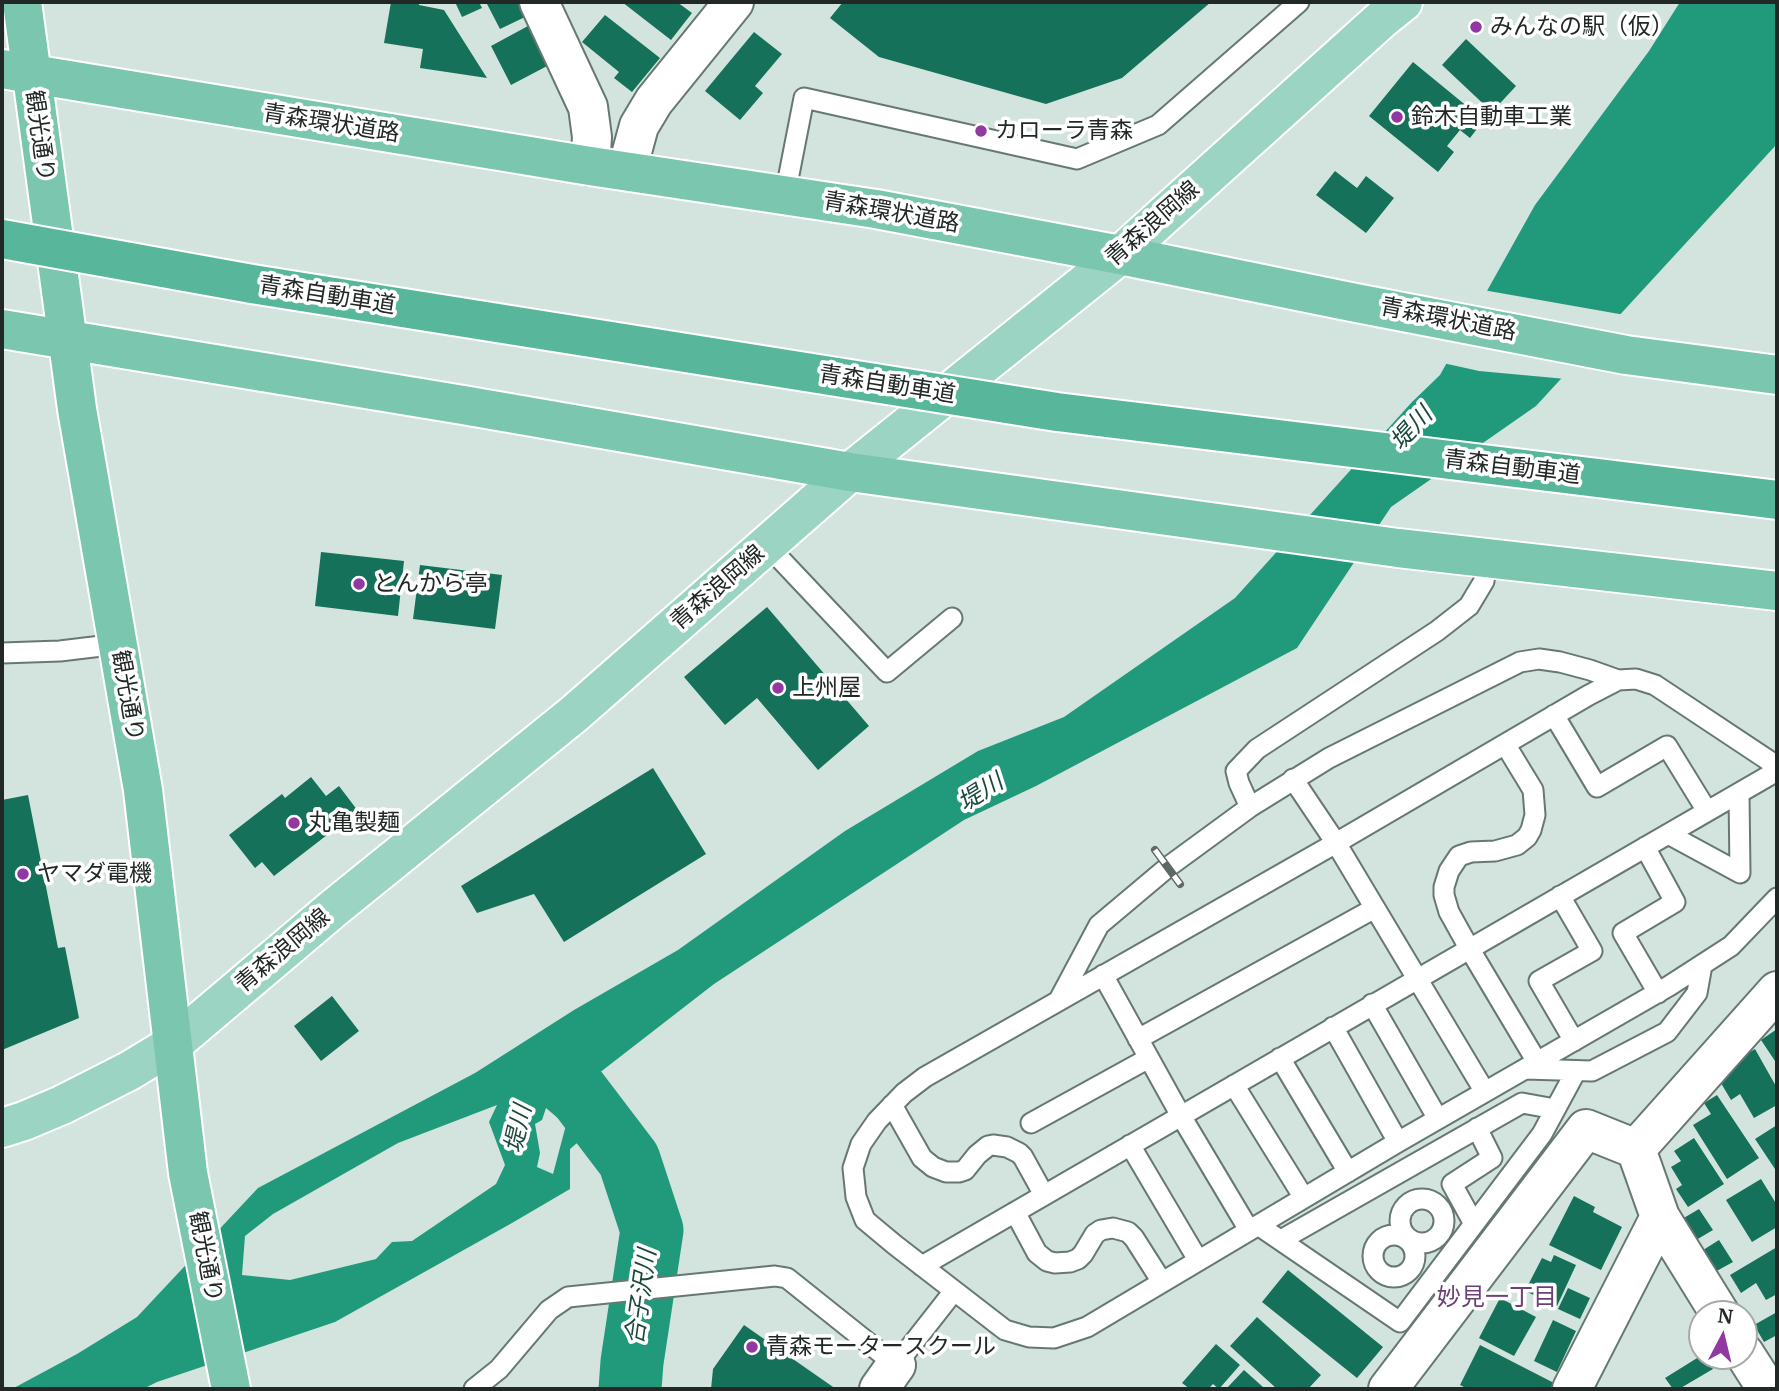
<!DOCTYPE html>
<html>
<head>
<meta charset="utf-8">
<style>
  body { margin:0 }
  #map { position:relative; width:1779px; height:1391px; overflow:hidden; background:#d2e4dd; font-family:Merriweather,serif }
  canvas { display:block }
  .frame { position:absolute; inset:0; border:4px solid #212826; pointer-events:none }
  .north { position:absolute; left:1688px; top:1300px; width:70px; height:70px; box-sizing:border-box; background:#fff; border:2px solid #a6a9a8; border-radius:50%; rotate:7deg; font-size:19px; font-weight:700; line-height:28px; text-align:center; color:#212826 }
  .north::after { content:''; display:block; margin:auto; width:24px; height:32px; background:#9238a3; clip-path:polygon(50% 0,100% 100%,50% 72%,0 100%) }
</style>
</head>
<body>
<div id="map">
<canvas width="1779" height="1391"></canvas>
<div class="frame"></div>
<div class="north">N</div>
</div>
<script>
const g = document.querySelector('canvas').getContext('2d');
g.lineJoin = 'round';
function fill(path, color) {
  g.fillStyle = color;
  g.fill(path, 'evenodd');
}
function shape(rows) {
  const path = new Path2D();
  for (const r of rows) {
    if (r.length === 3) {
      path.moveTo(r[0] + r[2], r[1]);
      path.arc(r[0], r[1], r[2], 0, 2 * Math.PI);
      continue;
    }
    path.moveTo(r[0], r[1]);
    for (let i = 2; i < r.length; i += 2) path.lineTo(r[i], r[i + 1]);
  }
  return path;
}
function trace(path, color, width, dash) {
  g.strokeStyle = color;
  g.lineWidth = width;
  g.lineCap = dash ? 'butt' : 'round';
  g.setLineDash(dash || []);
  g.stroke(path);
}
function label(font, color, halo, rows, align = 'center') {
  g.font = font + ' Merriweather,"Noto Sans JP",serif';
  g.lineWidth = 7;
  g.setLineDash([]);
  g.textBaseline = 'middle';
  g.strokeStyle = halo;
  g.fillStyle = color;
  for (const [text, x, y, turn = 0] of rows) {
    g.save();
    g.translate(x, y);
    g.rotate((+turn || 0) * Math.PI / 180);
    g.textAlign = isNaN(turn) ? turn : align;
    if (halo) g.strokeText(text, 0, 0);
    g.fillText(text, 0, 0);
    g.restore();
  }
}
fill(shape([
  [1680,2,1777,2,1777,144,1536,406,1391,507,1297,648,1036,786,964,820,714,984,594,1077,604,1120,570,1149,570,1189,512,1223,335,1322,157,1382,143,1389,12,1389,77,1354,137,1317,258,1188,475,1073,574,1010,678,950,845,831,978,751,1064,717,1235,598,1412,402,1440,375,1535,205,1649,51],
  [497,1105,489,1122,505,1165,496,1184,412,1241,392,1242,376,1259,290,1280,242,1275,245,1236,273,1214,398,1143],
  [546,1108,566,1125,553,1174,537,1167,540,1153,535,1124,542,1120]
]), '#219a7c');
fill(shape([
  [1483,290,1625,315,1566,379,1479,371,1443,363]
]), '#d2e4dd');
trace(shape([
  [556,1064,629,1160,652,1230,632,1362,630,1389]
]), '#219a7c', 63);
fill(shape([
  [391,2,419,2,419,5,444,10,487,78,420,68,423,49,384,43],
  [455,2,479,2,482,8,462,17],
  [492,2,518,2,525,17,500,29,487,4],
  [622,2,677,2,692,13,671,40],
  [843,2,1211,2,1122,78,1046,104,879,57,830,18],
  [605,15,660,58,632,92,614,78,619,72,582,42],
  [528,26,549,65,511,85,491,46],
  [754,32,782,54,755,86,763,93,740,120,705,91],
  [1466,39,1516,86,1492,112,1442,65],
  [1413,62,1474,112,1469,117,1480,125,1470,138,1460,130,1447,146,1454,152,1438,172,1369,116],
  [1335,171,1357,188,1366,176,1394,198,1366,233,1316,195],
  [321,552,404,561,398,616,315,606],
  [420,565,502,575,495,629,413,619],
  [767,607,869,726,818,770,757,698,725,725,684,677],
  [653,768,706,854,564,942,534,894,477,913,461,886],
  [311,777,326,796,339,786,358,811,274,876,262,862,255,868,229,835,282,794,285,798],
  [28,795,58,948,65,947,79,1018,2,1050,2,800],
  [332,996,359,1031,321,1061,294,1026],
  [1777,1029,1777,1064,1761,1040],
  [1755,1049,1777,1088,1777,1105,1754,1118,1740,1094,1731,1100,1715,1073],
  [1717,1095,1759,1158,1727,1179,1693,1125,1711,1114,1704,1103],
  [1777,1125,1777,1172,1755,1139],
  [1694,1138,1724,1184,1688,1207,1676,1189,1682,1185,1671,1167,1681,1161,1674,1151],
  [1761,1179,1777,1205,1777,1227,1752,1242,1726,1200],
  [1574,1196,1595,1207,1593,1212,1622,1227,1601,1270,1549,1245],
  [1699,1209,1713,1230,1691,1243,1677,1222],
  [1719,1240,1733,1262,1713,1273,1700,1252],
  [1777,1247,1777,1294,1766,1300,1756,1283,1741,1293,1730,1275],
  [1554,1255,1576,1265,1557,1306,1525,1291,1542,1258,1551,1262],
  [1288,1270,1383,1347,1357,1378,1262,1302],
  [1568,1288,1590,1298,1580,1319,1558,1309],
  [1500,1298,1536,1317,1514,1356,1479,1338],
  [1777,1312,1777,1335,1764,1342,1754,1325],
  [1257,1317,1321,1375,1308,1389,1277,1389,1230,1346],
  [1553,1320,1576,1331,1557,1372,1534,1361],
  [744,1325,836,1389,711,1389,713,1369],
  [1216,1344,1240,1365,1219,1389,1213,1384,1208,1389,1190,1389,1182,1383],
  [1480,1345,1554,1383,1550,1389,1468,1389,1460,1385],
  [1702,1355,1705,1356,1713,1369,1679,1389,1673,1389,1665,1378],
  [1244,1370,1263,1387,1261,1389,1226,1389]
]), '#15715a');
const service = shape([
  [785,195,804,98,1077,159,1158,125,1299,2],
  [767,545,887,672,952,618],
  [2,653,60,651,118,644],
  [1554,715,1597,787,1667,746,1707,811],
  [1505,744,1533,790,1535,815,1531,830,1527,837,1517,845,1495,851,1471,852,1459,856,1449,871,1444,887,1444,895,1449,912,1469,948,1537,1062],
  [1777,766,1655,685,1636,679,1618,680,1589,695,1336,843,925,1077,904,1093,877,1121,861,1144,853,1168,856,1197,865,1220,895,1245,1005,1330,1029,1337,1054,1338,1087,1327,1398,1142,1669,986,1731,946,1777,898],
  [1293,779,1336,843,1485,1092],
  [1250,807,1239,783,1236,771,1257,749,1437,631,1469,606,1484,581,1488,558],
  [1668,834,1740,873,1739,793],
  [1645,847,1675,902,1623,933,1658,993],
  [1560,896,1592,951,1539,981,1574,1041],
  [1103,975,1181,1116,1249,1230],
  [1059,1000,1099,925,1168,867,1250,807,1329,758,1520,662,1539,659,1560,662,1590,670,1618,680],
  [1372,1004,1438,1119],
  [1333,1027,1398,1142],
  [1138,1039,1375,908],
  [1280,1058,1348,1172],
  [1525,1069,1592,1071,1667,1032,1697,993,1702,965],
  [1234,1085,1304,1198],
  [892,1105,922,1158,933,1167,946,1172,959,1172,965,1170,977,1155,988,1146,993,1145,1007,1147,1019,1153,1023,1157,1044,1195],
  [1031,1123,1149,1058],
  [1130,1145,1198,1260],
  [1422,1221,22],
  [1015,1212,1037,1253,1047,1261,1055,1263,1070,1262,1078,1259,1083,1254,1095,1234,1101,1230,1113,1228,1128,1232,1134,1238,1162,1282],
  [1474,1224,1452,1184,1492,1158,1477,1128],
  [1258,1225,1400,1322,1542,1134,1576,1071],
  [1394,1256,21],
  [1281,1240,1522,1103,1555,1109],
  [922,1266,1777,771],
  [474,1389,499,1369,549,1310,568,1297,775,1276,787,1278,896,1365,954,1291]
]);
const minor = shape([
  [539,2,588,107,592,137,590,166],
  [627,170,639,126,654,101,734,2],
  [1660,1217,1720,1314],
  [1744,1353,1767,1389],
  [879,1389,896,1365],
  [1388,1389,1586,1129,1636,1149],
  [1572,1389,1660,1217,1636,1149,1777,991]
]);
const primary = shape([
  [2,1128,24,1121,62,1105,129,1071,172,1045,334,908,574,714,850,472,1120,255,1383,18,1403,2]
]);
const trunk = shape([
  [22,2,77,409,143,790,188,1173,231,1389],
  [2,69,590,166,876,209,1120,255,1351,302,1626,355,1777,375],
  [2,329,463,405,850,472,1398,548,1777,591]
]);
trace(service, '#677872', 23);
trace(minor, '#677872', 42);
trace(primary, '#fff', 42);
trace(trunk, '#fff', 42);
trace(service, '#fff', 19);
trace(minor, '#fff', 38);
trace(primary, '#9bd4c3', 38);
trace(trunk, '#7ac6af', 38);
const rail = shape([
  [1155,850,1180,884]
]);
trace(rail, '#5f6a66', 8);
trace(rail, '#fff', 5, [16]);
const motorwayBridge = shape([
  [2,239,252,284,1057,412,1777,500]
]);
trace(motorwayBridge, '#fff', 42, []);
trace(motorwayBridge, '#58b79b', 38);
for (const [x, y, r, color] of [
  [1476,27,7,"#9238a3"],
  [1397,117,7,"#9238a3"],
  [981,131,7,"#9238a3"],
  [359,584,7,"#9238a3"],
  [778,688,7,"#9238a3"],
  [294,823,7,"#9238a3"],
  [23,874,7,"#9238a3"],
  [752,1347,7,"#9238a3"]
]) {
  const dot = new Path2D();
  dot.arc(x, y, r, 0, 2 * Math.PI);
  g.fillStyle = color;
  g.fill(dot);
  trace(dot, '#fff', 2.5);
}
label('23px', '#212826', '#fff', [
  ["みんなの駅（仮）",1490,27],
  ["鈴木自動車工業",1411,117],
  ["カローラ青森",995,131],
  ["とんから亭",373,584],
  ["上州屋",792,688],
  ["丸亀製麺",308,823],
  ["ヤマダ電機",37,874],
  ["青森モータースクール",766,1347]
], 'left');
label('23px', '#212826', '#fff', [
  ["青森環状道路",331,124,9],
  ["観光通り",39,136,82],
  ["青森環状道路",891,213,10],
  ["青森浪岡線",1153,224,-41],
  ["青森自動車道",327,296,9],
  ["青森環状道路",1448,320,11],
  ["青森自動車道",887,385,9],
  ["青森自動車道",1512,468,7],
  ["青森浪岡線",718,588,-41],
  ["観光通り",127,696,80],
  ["青森浪岡線",283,951,-40],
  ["観光通り",205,1257,79]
]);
label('italic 24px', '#1a493b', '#fff', [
  ["堤川",1412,429,-47],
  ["堤川",981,793,-32],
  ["堤川",519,1129,-77],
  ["合子沢川",642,1297,-82]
]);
label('24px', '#6c3f75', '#fff', [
  ["妙見一丁目",1497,1298]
]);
</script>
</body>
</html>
